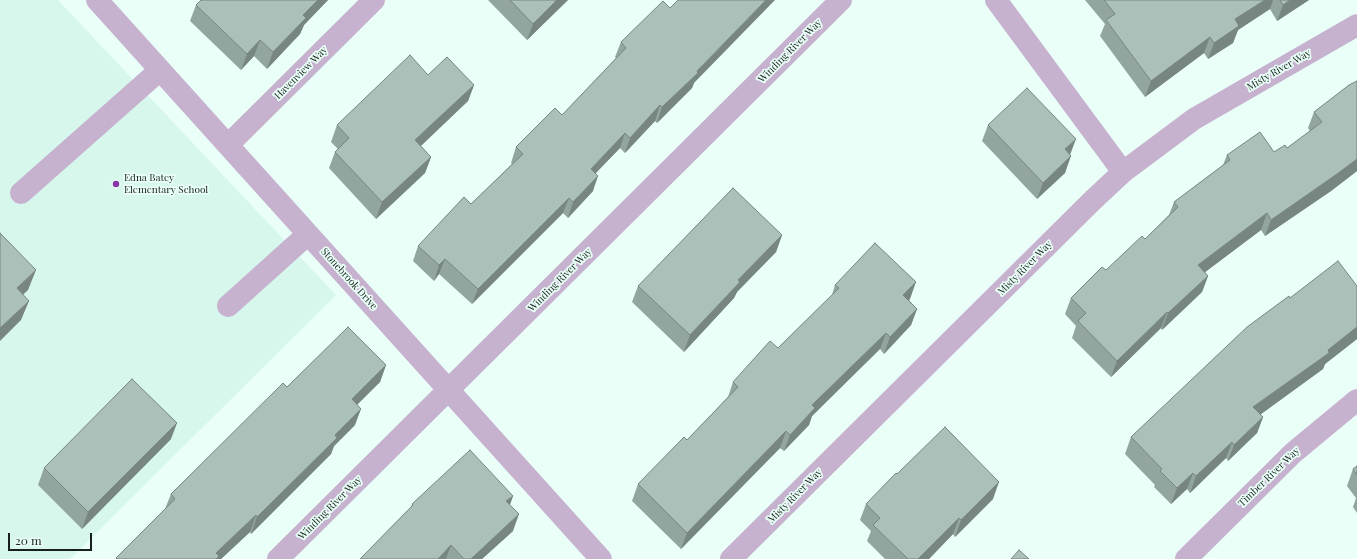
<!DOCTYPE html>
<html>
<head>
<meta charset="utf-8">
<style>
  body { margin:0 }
  #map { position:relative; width:1357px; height:559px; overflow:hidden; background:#e9fff7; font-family:"Playfair Display",serif }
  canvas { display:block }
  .scale { position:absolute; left:8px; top:533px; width:84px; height:18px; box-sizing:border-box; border:2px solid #18201d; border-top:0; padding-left:5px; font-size:12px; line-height:14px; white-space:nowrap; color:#18201d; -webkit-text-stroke:3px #e9fff7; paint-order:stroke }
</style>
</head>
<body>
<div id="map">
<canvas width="1357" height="559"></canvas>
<div class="scale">20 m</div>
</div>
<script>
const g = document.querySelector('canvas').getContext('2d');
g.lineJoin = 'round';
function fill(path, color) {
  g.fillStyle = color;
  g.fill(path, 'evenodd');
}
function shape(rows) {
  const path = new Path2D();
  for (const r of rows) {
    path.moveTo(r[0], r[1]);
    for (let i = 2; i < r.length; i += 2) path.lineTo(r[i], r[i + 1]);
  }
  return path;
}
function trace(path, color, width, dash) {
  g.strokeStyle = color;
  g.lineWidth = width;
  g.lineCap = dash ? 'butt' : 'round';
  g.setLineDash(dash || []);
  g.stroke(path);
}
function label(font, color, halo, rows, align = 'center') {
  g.font = font + ' "Playfair Display",serif';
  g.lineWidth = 3.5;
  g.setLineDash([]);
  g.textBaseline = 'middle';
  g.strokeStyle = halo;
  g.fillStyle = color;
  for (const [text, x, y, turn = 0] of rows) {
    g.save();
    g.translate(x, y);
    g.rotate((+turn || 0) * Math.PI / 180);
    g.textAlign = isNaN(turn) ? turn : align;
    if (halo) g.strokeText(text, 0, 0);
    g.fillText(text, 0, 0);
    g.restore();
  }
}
fill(shape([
  [0,0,58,0,336,295,70,559,0,559]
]), '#d7f7ec');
trace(shape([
  [97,0,601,559],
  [996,0,1123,172],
  [228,145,374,0],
  [21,193,160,70],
  [228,306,308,234],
  [278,559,841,0],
  [731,559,1092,201,1123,172,1194,119,1357,25],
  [1186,559,1293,453,1357,400]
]), '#c6b2cf', 22);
fill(shape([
  [201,0,328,0,304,25,300,34,267,69,254,56,241,70,190,21,196,5],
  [488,0,568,0,527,40],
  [1085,0,1309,0,1277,21,1270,9,1238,30,1233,43,1208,59,1204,53,1145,97,1100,36,1105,24],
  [621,42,694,83,692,88,657,123,655,121,625,153,620,148,596,173,593,191,568,218,563,213,472,304,439,274,434,281,413,261,418,246,471,204,512,164,511,163,516,147,562,115,616,58,615,57],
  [428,75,474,85,468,101,421,146,431,157,425,173,376,219,329,168,335,152,338,149,331,142,337,125],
  [1357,81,1357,171,1331,191,1265,236,1261,230,1205,272,1208,276,1202,292,1162,330,1161,328,1111,377,1072,338,1076,326,1065,314,1071,298,1145,239,1169,215,1174,202,1223,165,1227,155,1274,152,1287,148,1310,131,1308,128,1314,112],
  [988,125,1070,155,1065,173,1037,199,982,141],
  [782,235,776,252,737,292,734,298,684,352,632,302,638,286],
  [835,285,910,299,909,300,917,309,911,325,884,354,880,349,812,416,809,425,784,451,780,448,681,549,632,501,638,484,687,440,728,397,733,382,778,348,832,295],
  [1357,286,1357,339,1325,364,1323,369,1260,415,1263,417,1257,433,1228,461,1226,458,1190,493,1187,489,1171,504,1154,487,1155,485,1125,454,1131,437,1290,298],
  [386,365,380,382,357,404,355,425,334,446,331,454,251,534,250,532,221,559,116,559,165,509,171,494],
  [171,439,82,529,38,485,44,468],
  [1357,466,1357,513,1353,507,1356,498,1347,486,1353,469],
  [897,474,993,499,955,537,953,534,929,559,885,559,867,541,871,531,860,520,866,504],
  [513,496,510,505,513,531,482,559,360,559,411,507,412,504]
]), '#93a59f');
fill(shape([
  [318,0,328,0,304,25,300,34,267,69,273,52,303,15],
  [557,0,568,0,527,40,533,24],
  [766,0,775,0,694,83,692,88,657,123,662,107],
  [1265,0,1273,0,1270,9,1238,30,1233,43,1208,59,1214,43,1235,19],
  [1290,0,1309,0,1277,21,1283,5],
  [1210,37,1204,53,1145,97,1151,81],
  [260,40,254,56,241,70,247,54],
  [474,85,468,101,409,157,415,140],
  [660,105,655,121,625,153,630,138],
  [625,133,620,148,585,184,591,169],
  [1076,139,1070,155,1065,149],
  [1071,156,1065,173,1037,199,1043,183],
  [431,157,425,173,376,219,382,202],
  [1357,159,1357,171,1331,191,1265,236,1271,220],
  [598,176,593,191,568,218,573,202],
  [569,198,563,213,472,304,478,289],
  [1267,213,1261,230,1192,282,1198,265],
  [782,235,776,252,737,292,734,298,684,352,690,335,738,280],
  [445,259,439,274,434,281,439,265],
  [36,270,28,290,9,308,17,288],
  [1208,276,1202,292,1162,330,1168,313],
  [916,282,910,299,897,312,903,295],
  [29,301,21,320,0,341,0,328],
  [917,309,911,325,884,354,890,337],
  [1167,312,1161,328,1111,377,1117,361],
  [1357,327,1357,339,1325,364,1323,369,1247,424,1253,407],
  [886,333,880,349,812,416,809,425,784,451,790,435,812,405],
  [386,365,380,382,346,416,352,399],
  [361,409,355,425,334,446,331,454,251,534,257,517,335,435],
  [1263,417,1257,433,1228,461,1234,445],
  [177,423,171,439,82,529,88,512],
  [786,431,780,448,681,549,687,533],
  [1232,442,1226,458,1190,493,1196,476],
  [1193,473,1187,489,1171,504,1177,488],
  [999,482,993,499,955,537,961,520],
  [513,496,507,512,506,501],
  [519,514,513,531,482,559,471,559],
  [256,515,250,532,221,559,214,559,216,553],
  [959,518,953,534,929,559,918,559],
  [451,545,446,559,438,559]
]), '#788682');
const building = shape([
  [201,0,318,0,303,15,306,18,273,52,260,40,247,54,196,5,201,0],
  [510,0,557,0,533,24,510,0],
  [678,0,766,0,697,71,698,73,662,107,660,105,630,138,625,133,591,169,598,176,573,202,569,198,478,289,445,259,439,265,418,246,464,197,471,204,523,154,516,147,555,108,562,115,626,48,621,42,663,1,670,8,678,0],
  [1104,0,1265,0,1235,19,1239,26,1214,43,1210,37,1151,81,1106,20,1115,14,1104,0],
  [1280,0,1290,0,1283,5,1280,0],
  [410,55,428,75,447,57,474,85,415,140,431,157,382,202,335,152,349,138,337,125,410,55],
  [1357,81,1357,159,1337,174,1271,220,1267,213,1198,265,1208,276,1168,313,1167,312,1117,361,1078,321,1086,313,1071,298,1102,267,1106,270,1142,236,1145,239,1178,207,1174,202,1230,160,1227,155,1260,132,1274,152,1285,145,1287,148,1322,122,1314,112,1349,85,1357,81],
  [1027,88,1076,139,1065,149,1071,156,1043,183,988,125,1027,88],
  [733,188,782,235,738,280,740,282,690,335,638,286,733,188],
  [0,233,36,270,17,288,29,301,0,328,0,233],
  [875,243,916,282,903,295,917,309,890,337,886,333,812,405,815,408,790,435,786,431,687,533,638,484,684,437,687,440,738,387,733,382,770,341,778,348,839,288,835,285,875,243],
  [1338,261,1357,286,1357,327,1328,350,1329,353,1253,407,1263,417,1234,445,1232,442,1196,476,1193,473,1177,488,1160,471,1162,469,1131,437,1247,327,1289,296,1290,298,1338,261],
  [348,327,386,365,352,399,361,409,335,435,337,438,257,517,256,515,216,553,219,556,216,559,117,559,116,558,175,499,171,494,283,383,287,387,348,327],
  [132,379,177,423,88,512,44,468,132,379],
  [945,427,999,482,961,520,959,518,918,559,908,559,873,525,880,518,866,504,896,473,897,474,945,427],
  [470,450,513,496,506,501,519,514,471,559,464,559,451,545,438,559,360,559,413,505,412,504,470,450],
  [1357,466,1357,475,1353,469,1357,466],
  [1019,550,1029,559,1011,559,1019,550]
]);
fill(building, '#abc0b9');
trace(building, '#788682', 1);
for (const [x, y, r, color] of [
  [116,184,4,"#8737a7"]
]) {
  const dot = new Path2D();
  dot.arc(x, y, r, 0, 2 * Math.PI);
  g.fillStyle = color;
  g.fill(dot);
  trace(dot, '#e9fff7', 1.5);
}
label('10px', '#18201d', '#e9fff7', [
  ["Winding River Way",790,51,-45],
  ["Misty River Way",1279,70,-30],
  ["Havenview Way",301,73,-45],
  ["Misty River Way",1025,268,-45],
  ["Stonebrook Drive",349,279,48],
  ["Winding River Way",560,280,-45],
  ["Timber River Way",1269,477,-44],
  ["Misty River Way",795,496,-45],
  ["Winding River Way",330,508,-45]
]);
label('10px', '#18201d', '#e9fff7', [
  ["Edna Batey",124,178],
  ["Elementary School",124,190]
], 'left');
</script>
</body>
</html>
